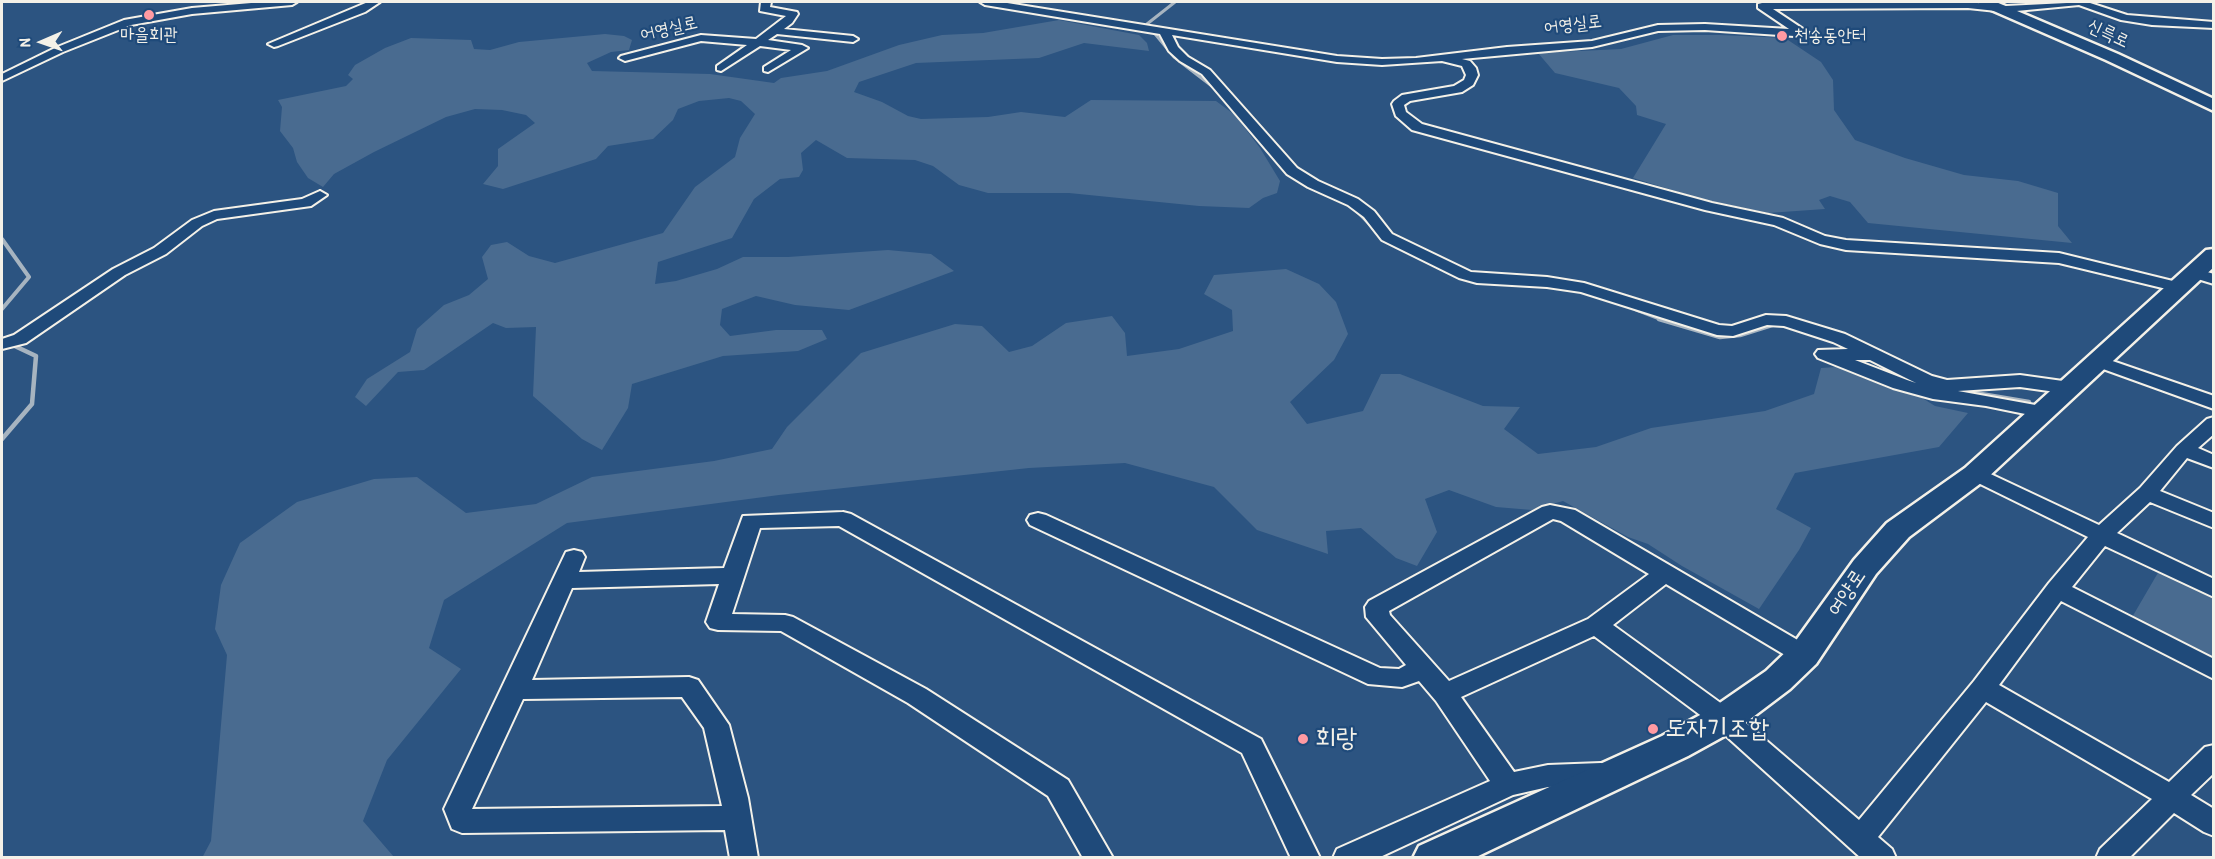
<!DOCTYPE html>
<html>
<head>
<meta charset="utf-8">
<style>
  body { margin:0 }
  #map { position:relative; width:2215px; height:859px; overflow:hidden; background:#2c5481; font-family:"Patrick Hand",sans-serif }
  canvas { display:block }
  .frame { position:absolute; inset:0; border:3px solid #f4f1e8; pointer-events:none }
  .north { position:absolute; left:12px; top:12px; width:60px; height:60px; -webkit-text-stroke:4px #1f4a7a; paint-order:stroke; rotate:268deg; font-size:16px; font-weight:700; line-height:24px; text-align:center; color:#f4f1e8 }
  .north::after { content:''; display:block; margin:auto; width:21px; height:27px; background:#f4f1e8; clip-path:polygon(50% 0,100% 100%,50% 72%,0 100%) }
</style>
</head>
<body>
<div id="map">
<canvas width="2215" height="859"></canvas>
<div class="frame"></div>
<div class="north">N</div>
</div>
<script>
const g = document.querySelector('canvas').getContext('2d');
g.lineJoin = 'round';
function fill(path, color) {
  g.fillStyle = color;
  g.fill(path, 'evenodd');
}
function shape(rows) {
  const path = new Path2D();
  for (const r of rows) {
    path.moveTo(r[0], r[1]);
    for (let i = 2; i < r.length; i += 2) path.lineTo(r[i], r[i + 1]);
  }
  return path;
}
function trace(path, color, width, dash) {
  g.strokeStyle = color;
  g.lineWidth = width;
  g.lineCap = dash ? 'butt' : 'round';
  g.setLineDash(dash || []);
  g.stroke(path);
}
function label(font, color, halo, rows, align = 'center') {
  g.font = font + ' "Patrick Hand","Poor Story",sans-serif';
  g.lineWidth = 4.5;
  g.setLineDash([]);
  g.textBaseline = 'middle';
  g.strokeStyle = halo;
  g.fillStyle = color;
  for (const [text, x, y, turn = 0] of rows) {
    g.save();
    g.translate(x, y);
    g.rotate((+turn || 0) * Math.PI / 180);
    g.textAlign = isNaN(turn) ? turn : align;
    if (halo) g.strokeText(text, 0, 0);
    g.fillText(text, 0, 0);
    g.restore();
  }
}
fill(shape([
  [1059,20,1139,35,1147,43,1149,51,1084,43,1039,58,916,63,859,82,854,92,882,102,908,116,921,119,988,117,1021,112,1065,117,1091,100,1216,101,1235,115,1260,148,1280,181,1277,193,1263,198,1249,208,1199,206,1069,193,988,193,959,185,933,166,915,160,847,158,816,140,801,153,803,170,799,177,780,179,754,199,732,238,658,262,655,284,676,281,717,269,743,257,788,257,888,250,931,254,954,271,849,310,795,305,756,296,722,309,720,325,730,336,776,330,822,330,827,339,798,351,723,356,632,384,628,408,602,450,582,439,533,396,536,327,506,328,493,323,424,370,398,372,366,406,355,397,367,379,410,352,417,329,444,305,469,295,488,279,482,257,491,245,507,242,529,256,555,263,663,233,695,187,735,157,740,138,755,114,741,101,729,98,699,101,678,109,673,120,653,139,608,146,596,159,503,189,483,184,498,166,498,149,535,123,526,115,502,110,475,109,446,117,374,152,334,174,323,187,308,178,297,162,293,148,280,131,282,107,278,100,346,86,353,79,348,75,355,65,385,48,411,38,471,40,474,49,490,50,519,42,605,34,624,36,632,40,629,50,611,52,587,63,592,71,710,74,774,83,781,78,827,71,899,45,942,35,983,33],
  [1673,35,1720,35,1785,38,1821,62,1833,80,1834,110,1855,140,1905,158,1964,175,2018,181,2058,193,2058,226,2072,243,1868,223,1850,202,1830,196,1819,200,1825,209,1768,213,1698,198,1633,178,1666,124,1637,115,1636,106,1619,88,1555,73,1538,53,1621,49],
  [1286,269,1319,284,1336,302,1348,334,1334,360,1290,402,1307,424,1363,411,1381,374,1400,374,1483,406,1520,407,1504,429,1538,454,1596,447,1651,428,1765,411,1814,394,1821,368,1851,366,1900,384,1935,406,1968,413,1939,447,1795,473,1776,509,1811,528,1799,550,1759,609,1682,566,1648,544,1628,537,1563,501,1532,510,1496,507,1449,490,1425,499,1437,532,1417,566,1396,558,1361,528,1326,531,1328,554,1257,530,1214,487,1125,463,1029,468,779,495,567,523,444,600,429,648,461,669,387,760,363,821,394,857,202,858,211,841,227,655,215,629,221,585,240,543,297,502,374,479,417,477,466,513,536,504,592,477,714,461,772,449,787,427,861,353,955,324,982,326,1009,352,1032,346,1066,323,1112,316,1125,333,1127,356,1179,349,1233,331,1232,310,1204,294,1214,275],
  [2159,571,2213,597,2213,663,2131,619]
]), '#496b90');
trace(shape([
  [1175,2,1147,24,1174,57,1217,90]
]), '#a7b4c0', 3);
trace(shape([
  [1357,211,1372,226],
  [2,239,29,277,2,309],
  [1637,310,1663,320]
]), '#a7b4c0', 4);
trace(shape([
  [1659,319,1720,337,1740,335,1775,324],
  [2,340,36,356,32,404,2,439],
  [1957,390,2029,402]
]), '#a7b4c0', 4.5);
const street = shape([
  [263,2,297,2,292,5,192,14,131,25,63,52,2,81,2,74,55,48,124,20,192,8,263,2],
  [368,2,380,2,365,12,278,46,274,47,268,44,368,2],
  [761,2,771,2,770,7,797,12,798,14,792,23,784,29,853,36,858,39,853,42,777,34,768,40,802,45,808,48,768,72,764,71,764,67,791,50,760,46,721,71,717,70,717,66,747,45,701,41,625,61,619,58,621,56,701,35,756,39,786,16,760,11,761,2],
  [980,2,1001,2,1337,56,1382,59,1416,58,1507,47,1592,41,1658,25,1705,24,1789,29,1758,8,1758,4,1762,3,1968,2,2006,6,2087,2,2127,15,2214,22,2214,28,2152,25,2121,20,2079,5,2006,12,1968,8,1773,9,1809,33,1809,37,1705,30,1658,31,1592,47,1462,59,1470,61,1476,68,1478,75,1473,85,1462,92,1410,101,1404,105,1406,112,1422,124,1712,203,1783,218,1825,236,1846,240,2059,253,2185,284,2187,287,2179,292,2059,263,1846,250,1820,244,1774,225,1705,210,1412,130,1396,116,1392,104,1394,101,1402,95,1454,86,1464,80,1466,75,1462,66,1442,61,1382,65,1337,62,1172,35,1178,47,1188,57,1210,70,1297,168,1318,181,1358,199,1374,211,1392,234,1471,272,1547,277,1584,283,1719,325,1732,326,1766,315,1786,316,1845,334,1932,376,1947,380,2020,375,2070,382,2077,384,2079,388,2077,392,2070,394,2020,387,1958,391,2052,408,2055,412,2052,416,2045,418,1986,406,1933,399,1893,388,1818,358,1815,354,1818,350,1848,349,1833,342,1784,326,1767,325,1733,336,1717,335,1581,292,1547,287,1477,283,1459,278,1382,240,1364,217,1348,205,1308,187,1287,174,1202,74,1180,61,1169,51,1160,34,985,5,980,2],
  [1855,360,1870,360,1916,383,1907,380,1855,360],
  [320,191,327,195,311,206,217,219,202,226,166,254,125,275,26,343,2,349,2,339,14,335,113,269,154,248,192,220,214,211,302,199,320,191],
  [2194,268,2214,274,2214,284,2188,276,2186,273,2194,268],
  [2098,356,2214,396,2214,409,2092,365,2089,361,2092,357,2098,356],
  [2214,417,2214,434,2198,448,2214,455,2214,468,2187,458,2160,491,2214,513,2214,528,2150,502,2117,533,2214,579,2214,597,2105,546,2072,587,2214,659,2214,679,2061,601,1999,685,2169,782,2205,747,2214,745,2214,773,2191,795,2214,809,2214,836,2204,832,2174,813,2129,858,2096,858,2100,849,2152,799,1986,702,1878,837,1892,849,1896,858,1861,858,1715,726,1594,636,1461,697,1514,772,1548,765,1601,763,1611,766,1615,774,1611,782,1601,785,1548,787,1513,795,1378,858,1333,858,1337,849,1490,781,1436,701,1419,681,1402,687,1368,684,1030,525,1027,520,1030,515,1038,513,1046,515,1380,668,1399,669,1406,665,1366,617,1365,607,1369,601,1542,507,1550,505,1575,510,1813,649,1816,655,1813,661,1804,664,1795,661,1666,584,1613,625,1733,712,1859,820,1974,681,2049,583,2088,537,1968,478,1965,474,1968,470,1975,468,1982,470,2099,525,2140,488,2177,446,2207,419,2214,417],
  [1553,519,1561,521,1649,574,1588,619,1449,681,1390,615,1389,611,1553,519],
  [843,512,851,514,1261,739,1320,858,1291,858,1242,753,839,526,760,528,732,614,785,615,793,617,926,689,1068,780,1113,858,1083,858,1048,796,908,703,781,631,718,630,710,628,706,622,719,584,572,588,532,680,689,677,698,680,729,725,748,798,758,858,730,858,725,830,462,833,452,829,444,809,566,552,574,550,582,552,585,557,579,572,724,568,743,516,843,512],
  [682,697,704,728,722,806,472,809,523,699,682,697]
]);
const secondary = shape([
  [1978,2,1996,2,2118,54,2214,99,2214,111,2106,60,1980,5,1978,2],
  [2214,249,2214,267,1985,480,1909,537,1876,574,1816,664,1790,689,1737,729,1688,756,1474,858,1413,858,1419,846,1662,736,1711,709,1766,671,1792,646,1854,560,1887,523,1965,468,2206,250,2214,249]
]);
trace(street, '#f4f1e8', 4);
trace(secondary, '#f4f1e8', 5);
fill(street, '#1f4a7a');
fill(secondary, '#1f4a7a');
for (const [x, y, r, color] of [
  [149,15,6,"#ff9aa2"],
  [1782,36,6,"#ff9aa2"],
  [1653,729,6,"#ff9aa2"],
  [1303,739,6,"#ff9aa2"]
]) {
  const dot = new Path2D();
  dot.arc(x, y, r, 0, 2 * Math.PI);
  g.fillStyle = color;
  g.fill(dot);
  trace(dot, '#1f4a7a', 2);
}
label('18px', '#f4f1e8', '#1f4a7a', [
  ["어영실로",1573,25,-7],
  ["어영실로",669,29,-13],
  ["신륵로",2108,34,25]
]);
label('18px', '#f4f1e8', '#1f4a7a', [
  ["마을회관",149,35],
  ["천송동안터",1794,36,"left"]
]);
label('21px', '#f4f1e8', '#1f4a7a', [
  ["여양로",1847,593,-56]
]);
label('26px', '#f4f1e8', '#1f4a7a', [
  ["도자기조합",1665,729],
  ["회랑",1315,739]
], 'left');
</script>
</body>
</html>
